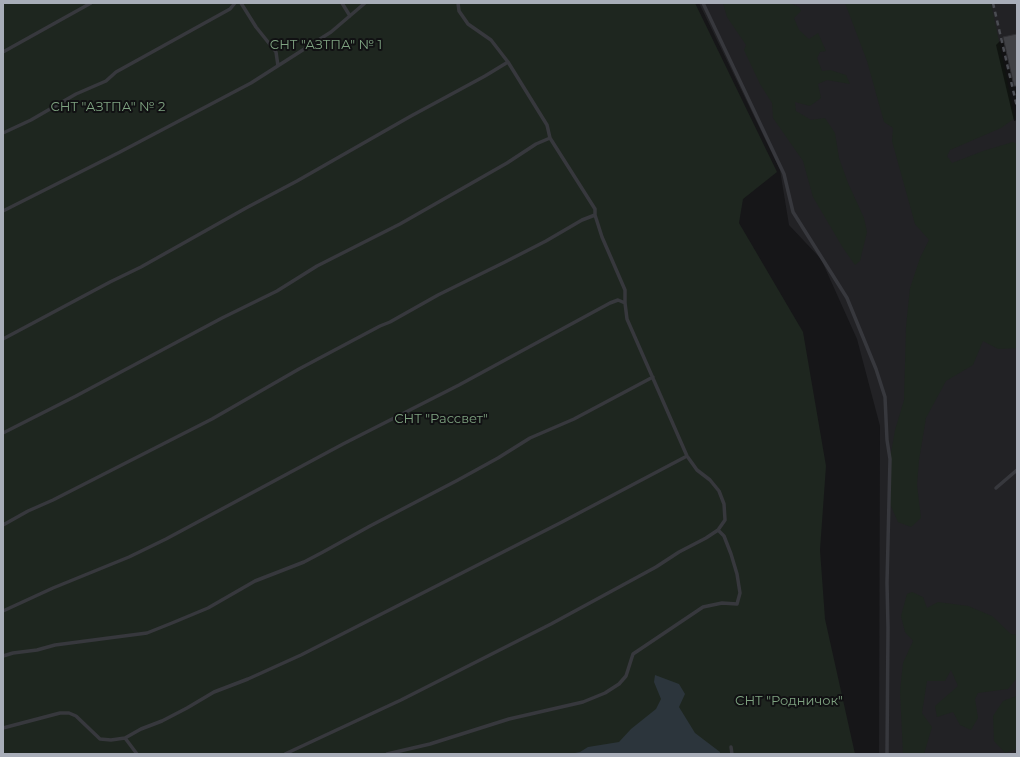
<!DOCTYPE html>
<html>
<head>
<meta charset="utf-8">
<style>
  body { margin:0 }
  #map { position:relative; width:1020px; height:757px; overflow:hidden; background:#161618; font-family:Montserrat,sans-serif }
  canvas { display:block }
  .frame { position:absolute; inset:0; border:4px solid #a8adb8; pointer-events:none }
</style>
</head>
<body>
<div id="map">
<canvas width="1020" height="757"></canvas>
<div class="frame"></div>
</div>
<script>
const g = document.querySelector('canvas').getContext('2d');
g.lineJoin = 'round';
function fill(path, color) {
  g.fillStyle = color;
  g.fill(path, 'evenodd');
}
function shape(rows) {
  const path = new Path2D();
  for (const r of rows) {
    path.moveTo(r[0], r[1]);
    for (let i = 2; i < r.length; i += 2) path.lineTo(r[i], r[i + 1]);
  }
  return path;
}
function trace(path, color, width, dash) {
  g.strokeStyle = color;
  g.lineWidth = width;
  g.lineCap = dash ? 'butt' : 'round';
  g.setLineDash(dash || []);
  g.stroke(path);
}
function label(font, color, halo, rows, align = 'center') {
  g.font = font + ' Montserrat,sans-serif';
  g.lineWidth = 4;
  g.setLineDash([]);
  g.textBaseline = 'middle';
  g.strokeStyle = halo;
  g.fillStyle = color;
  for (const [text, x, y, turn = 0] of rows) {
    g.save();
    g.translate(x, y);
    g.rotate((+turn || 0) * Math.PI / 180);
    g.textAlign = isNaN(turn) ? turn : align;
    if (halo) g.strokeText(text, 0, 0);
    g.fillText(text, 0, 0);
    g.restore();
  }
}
fill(shape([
  [699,3,1017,3,1017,754,879,754,880,426,857,339,821,259,789,225,780,170]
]), '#222225');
fill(shape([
  [3,3,695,3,777,172,743,199,739,223,803,332,826,466,820,550,825,619,855,754,3,754],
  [723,3,790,3,799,7,801,11,794,18,799,30,809,39,818,33,826,51,820,52,817,58,822,71,830,70,846,75,850,84,827,80,818,84,821,98,810,106,795,102,796,111,811,120,825,118,835,133,839,158,848,183,864,218,867,232,860,261,855,265,843,248,813,197,803,161,773,118,772,103,760,84,744,50,746,45,727,17],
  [845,3,991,3,1015,118,1001,128,950,150,947,156,952,163,983,151,1013,142,1017,144,1017,348,998,349,983,341,973,365,946,381,926,418,919,460,917,485,921,518,911,527,898,522,890,504,890,459,895,430,904,400,906,327,910,288,920,258,929,240,915,224,892,141,893,128,884,122,867,61],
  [912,592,923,597,927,608,938,602,968,606,992,616,1011,634,1017,635,1017,678,1008,689,978,693,975,699,978,718,971,730,960,725,953,712,937,717,935,706,958,686,951,670,945,681,927,681,922,713,932,727,924,754,903,754,900,691,903,663,913,641,905,632,901,616,907,594],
  [1017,696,1017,749,1005,753,994,741,993,716,1003,701]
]), '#1e261f');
fill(shape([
  [655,675,679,684,685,694,679,707,695,733,720,752,720,754,570,754,580,752,588,747,619,742,631,729,656,709,661,699,654,682]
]), '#2c353c');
fill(shape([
  [1017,35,1017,120,1014,121,996,45,1003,38]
]), '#0007');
const building = shape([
  [1017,34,1017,86,1014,86,1003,37,1017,34]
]);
fill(building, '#404145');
trace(building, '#303034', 1);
trace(shape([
  [241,3,256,27,276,52,278,66],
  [342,3,350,16],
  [458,3,459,11,468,24,491,40,508,62],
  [703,3,784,174,793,212,847,298,876,369,885,397,887,440,890,459,887,583,888,628,887,754],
  [3,52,91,3],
  [3,133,31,120,76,94,106,81,116,72,230,9,235,3],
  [3,211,120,152,251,83,331,32,365,3],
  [3,339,110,282,141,267,246,208,297,181,411,116,485,76,508,62,547,125,550,138,595,209,595,215,602,237,625,290,625,303,627,319,687,456,697,470,710,480,719,491,724,504,725,520,718,530,724,536,731,554,737,574,740,593,737,604,722,603,703,607,633,654,626,676,619,684,605,693,583,702,509,719,430,744,387,754],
  [3,433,76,396,222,318,277,291,317,266,400,224,507,163,536,144,550,138],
  [996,488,1017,470],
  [3,525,28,511,53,500,212,419,299,369,380,326,390,322,438,295,505,262,546,241,582,220,595,215],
  [3,611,53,588,129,557,166,539,343,444,459,385,610,303,618,300,625,303],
  [3,656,13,653,37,650,55,645,147,633,172,623,208,608,255,581,304,562,323,552,370,526,458,480,498,458,530,438,574,419,653,377],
  [3,728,60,713,69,713,76,716,100,739,111,740,125,738,137,754],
  [125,738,141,729,162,721,187,708,214,692,248,679,301,655,562,522,687,456],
  [731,747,732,754],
  [285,754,401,700,551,624,656,567,679,552,706,538,718,530]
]), '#37383d', 3.5);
trace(shape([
  [993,3,1017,107]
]), '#4a4c52', 2.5, [5, 4]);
label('13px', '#7fa381', '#111113', [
  ["СНТ \"АЗТПА\" № 1",326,45],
  ["СНТ \"АЗТПА\" № 2",108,107],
  ["СНТ \"Рассвет\"",441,419],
  ["СНТ \"Родничок\"",789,701]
]);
</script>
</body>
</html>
